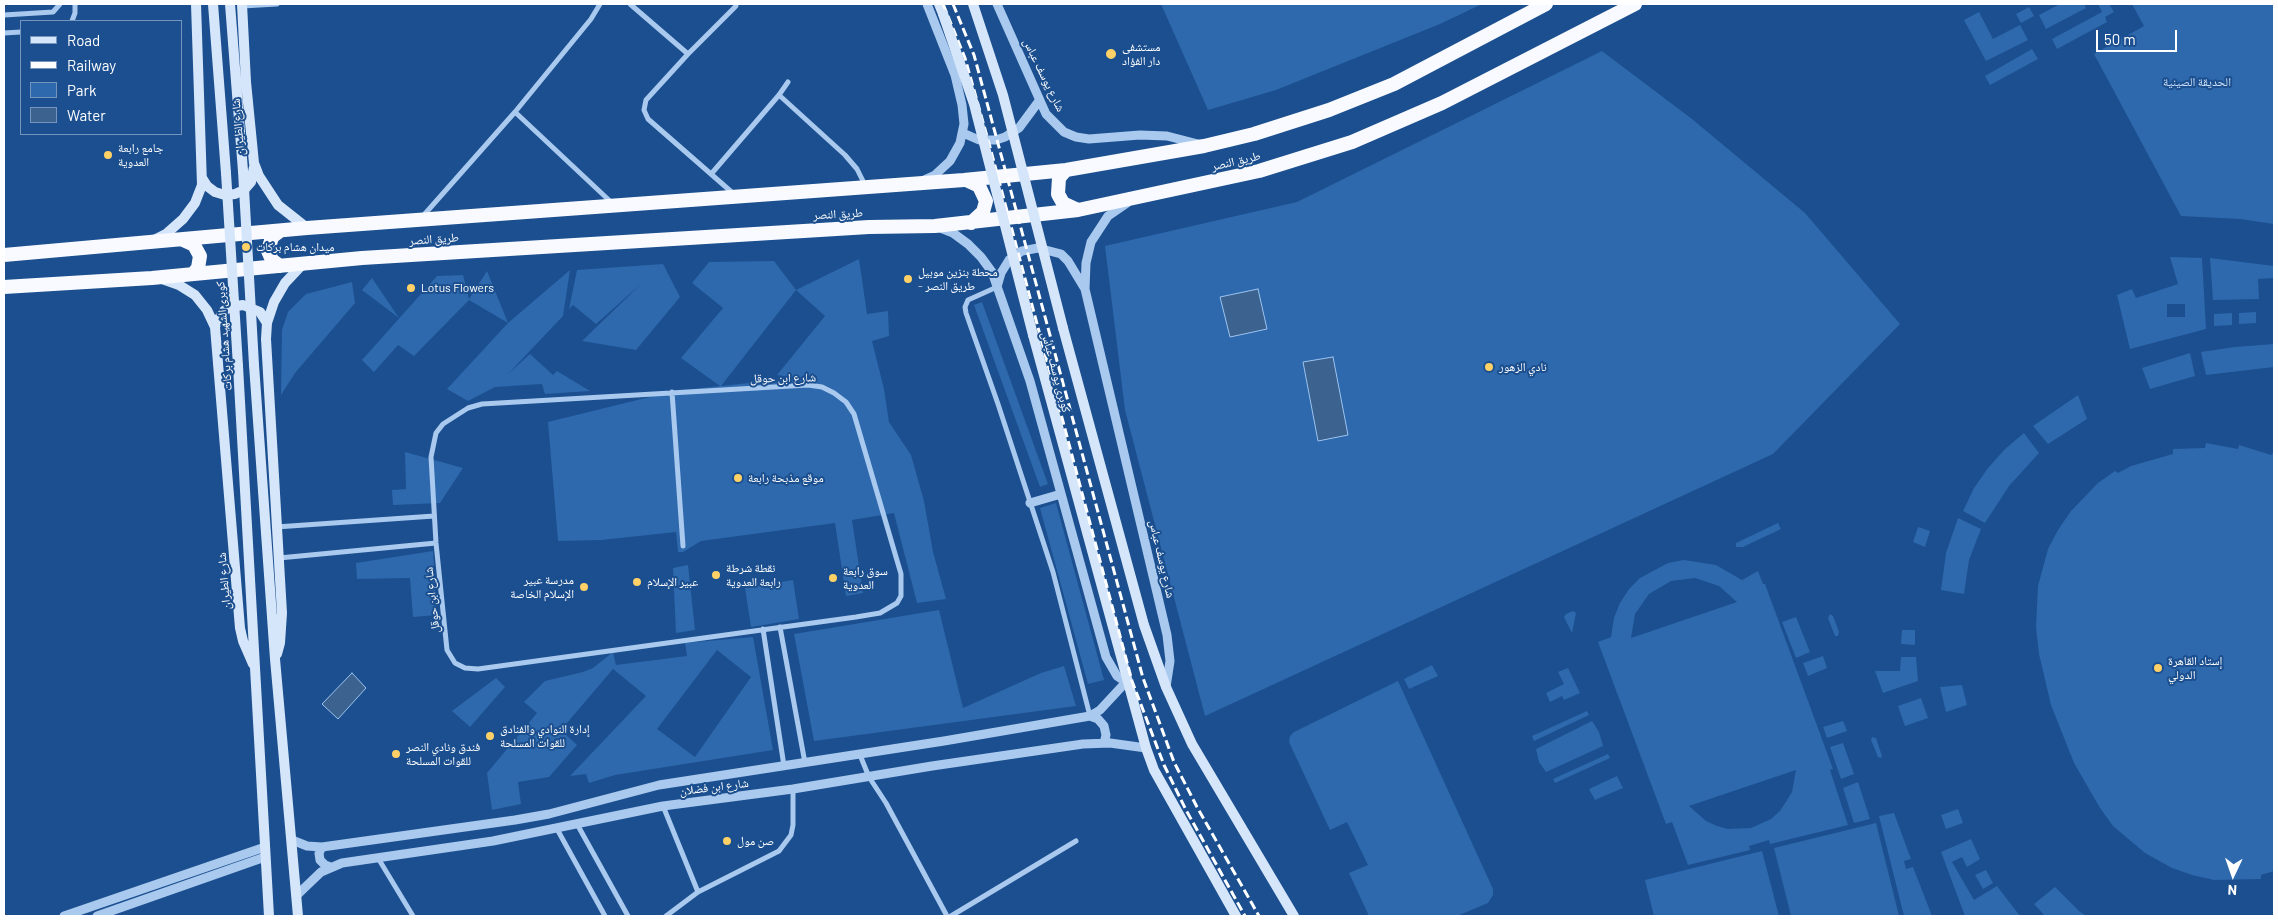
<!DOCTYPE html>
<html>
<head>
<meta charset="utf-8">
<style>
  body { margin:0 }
  #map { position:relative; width:2278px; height:920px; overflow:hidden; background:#1b4f8f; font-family:Barlow,sans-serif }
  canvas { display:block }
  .frame { position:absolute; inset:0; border:5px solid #fff; pointer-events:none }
  .legend { position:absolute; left:20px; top:20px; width:162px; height:115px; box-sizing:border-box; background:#1b4f8f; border:1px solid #7695bc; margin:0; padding:6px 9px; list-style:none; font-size:15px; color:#fff }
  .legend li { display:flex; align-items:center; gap:10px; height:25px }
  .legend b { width:25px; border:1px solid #7695bc }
  .north { position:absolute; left:2208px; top:850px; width:50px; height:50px; -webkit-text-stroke:4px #1b4f8f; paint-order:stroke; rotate:183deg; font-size:14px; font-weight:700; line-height:20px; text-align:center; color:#fff }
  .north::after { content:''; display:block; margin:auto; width:18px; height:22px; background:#fff; clip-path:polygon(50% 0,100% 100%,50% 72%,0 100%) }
  .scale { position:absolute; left:2096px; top:30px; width:81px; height:22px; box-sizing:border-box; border:2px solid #fff; border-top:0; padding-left:6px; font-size:15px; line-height:18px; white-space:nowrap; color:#fff; -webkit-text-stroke:4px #1b4f8f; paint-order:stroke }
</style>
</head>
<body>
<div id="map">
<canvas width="2278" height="920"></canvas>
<div class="frame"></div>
<ul class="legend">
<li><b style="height:6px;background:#d6e6fa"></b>Road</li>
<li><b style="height:6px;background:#fff"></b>Railway</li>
<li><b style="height:14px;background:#2e69ad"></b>Park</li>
<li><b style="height:14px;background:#3c6290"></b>Water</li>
</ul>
<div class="north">N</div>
<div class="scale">50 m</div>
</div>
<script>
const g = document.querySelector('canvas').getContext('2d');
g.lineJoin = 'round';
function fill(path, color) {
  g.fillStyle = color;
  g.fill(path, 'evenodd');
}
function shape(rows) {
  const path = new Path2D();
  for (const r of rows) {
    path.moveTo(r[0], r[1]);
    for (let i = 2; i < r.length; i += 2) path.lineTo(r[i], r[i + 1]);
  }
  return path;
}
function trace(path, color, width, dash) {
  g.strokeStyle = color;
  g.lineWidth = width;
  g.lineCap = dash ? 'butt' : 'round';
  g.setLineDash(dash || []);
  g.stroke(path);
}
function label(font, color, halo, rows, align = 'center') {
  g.font = font + ' Barlow,"Noto Naskh Arabic",sans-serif';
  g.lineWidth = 4;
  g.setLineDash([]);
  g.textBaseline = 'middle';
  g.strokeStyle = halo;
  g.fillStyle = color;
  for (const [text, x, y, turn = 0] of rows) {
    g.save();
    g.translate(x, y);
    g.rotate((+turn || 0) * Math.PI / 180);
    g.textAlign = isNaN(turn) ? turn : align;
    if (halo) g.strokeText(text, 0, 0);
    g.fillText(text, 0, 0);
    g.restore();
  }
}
fill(shape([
  [1161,4,1482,4,1440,24,1276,90,1208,110],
  [2060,4,2084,4,2086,8,2046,29,2039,15],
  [2098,4,2109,4,2114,12,2105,17,2107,22,2057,49,2052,39,2102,12],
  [2132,4,2274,4,2274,224,2240,219,2181,216,2094,54,2144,26],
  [2029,7,2034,16,2021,23,2016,14],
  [1979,12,1993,39,2020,25,2028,40,1986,61,1964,20],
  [2032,49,2038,59,1990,85,1985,76],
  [1602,51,1692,119,1805,213,1900,324,1773,454,1205,716,1125,410,1105,246,1297,202],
  [2170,257,2202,258,2206,329,2130,349,2117,295,2132,289,2136,298,2178,284],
  [2167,304,2185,304,2185,317,2167,317],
  [2210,258,2274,266,2274,278,2258,279,2259,299,2213,300],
  [859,259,867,314,888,311,889,336,872,341,884,389,889,422,911,455,924,501,933,552,946,599,917,603,894,513,852,520,863,593,846,596,835,523,701,541,683,552,678,552,676,532,601,540,558,541,548,422,674,391,720,386,681,358,723,308,692,283,709,262,774,261,796,290],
  [796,290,825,316,777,375,795,378,721,386],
  [663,264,680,297,636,350,582,341,642,283,596,324,573,305,569,309,577,270],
  [570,270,563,316,508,374,530,354,553,375,557,371,590,391,545,394,542,384,495,387,468,401,447,389,508,323,469,300,414,356,398,345,374,372,362,360,437,276,463,275,469,299,487,271,508,323],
  [372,278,399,318,362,290],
  [352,282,355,303,295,373,281,395,282,330,288,312,306,294],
  [982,302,1048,484,1040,487,974,305],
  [2256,312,2256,323,2239,324,2239,313],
  [2232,313,2232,325,2214,326,2214,314],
  [2274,344,2274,367,2206,375,2201,352,2235,347],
  [2190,353,2195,376,2150,389,2142,368],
  [2078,395,2087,419,2048,444,2033,426],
  [2024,433,2039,453,2009,486,1985,523,1963,511,1974,488,1988,468,2005,449],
  [2206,443,2238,449,2239,445,2271,455,2274,452,2274,871,2261,875,2261,879,2214,880,2192,875,2172,868,2145,853,2113,826,2100,808,2074,763,2051,705,2039,654,2036,627,2038,586,2048,549,2058,530,2071,511,2098,483,2115,471,2118,473,2131,466,2173,454,2173,449,2205,448],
  [405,452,463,468,440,503,393,505,392,490,406,489],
  [1056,503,1104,680,1088,684,1040,508],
  [1958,518,1981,529,1969,560,1964,594,1941,590,1946,553],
  [1778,523,1781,529,1743,547,1736,547,1736,543],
  [1918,527,1930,531,1925,547,1913,542],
  [433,551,437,615,413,617,410,578,357,579,356,563],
  [1684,560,1716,565,1742,580,1758,571,1763,584,1765,584,1833,769,1830,770,1848,825,1770,844,1769,840,1749,846,1750,850,1688,865,1672,822,1666,824,1598,642,1611,637,1614,618,1620,603,1629,589,1640,578,1668,563],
  [1695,578,1719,586,1737,602,1631,638,1635,614,1649,594,1671,581],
  [1796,770,1792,792,1780,811,1771,819,1751,828,1728,829,1717,826,1706,821,1689,806],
  [688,565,695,630,676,633,673,568],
  [793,580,799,619,751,627,745,588],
  [939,610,963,708,1041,673,1064,666,1076,706,814,741,794,634],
  [1573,611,1576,613,1572,633,1564,617,1566,614],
  [1830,614,1833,616,1839,632,1838,636,1835,636,1828,618],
  [1796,617,1810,652,1796,658,1782,622],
  [1902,630,1915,630,1915,645,1901,644],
  [753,637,773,750,615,775,589,783,586,774,570,776,646,696,613,669,561,730,577,745,549,777,518,782,521,804,492,810,487,773,537,713,524,702,545,681,583,672,593,668,613,652,616,665,687,656,685,643],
  [717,650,751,677,695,757,657,729],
  [1823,656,1827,668,1808,676,1803,663],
  [1901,657,1916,657,1918,681,1883,693,1875,671,1900,671],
  [1432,665,1438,676,1409,689,1404,679],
  [1568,668,1580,693,1564,700,1562,696,1550,702,1546,693,1564,684,1558,672],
  [496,678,505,687,470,727,452,711],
  [1398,681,1493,889,1493,895,1488,903,1457,916,1369,916,1349,873,1368,865,1347,822,1330,830,1289,742,1290,736,1294,732],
  [1962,685,1967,705,1946,712,1940,687],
  [1921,698,1928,718,1905,726,1898,706],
  [1587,711,1589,715,1534,741,1532,736],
  [1592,721,1599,732,1603,746,1546,772,1539,762,1536,749],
  [1843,721,1847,731,1827,738,1823,727],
  [1872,737,1876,738,1882,756,1881,758,1878,757,1871,740],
  [1843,743,1854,774,1841,779,1830,747],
  [1608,754,1610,758,1555,783,1553,779],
  [1617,776,1623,788,1595,800,1589,789],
  [1858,782,1870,819,1854,823,1843,788],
  [1958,809,1963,823,1946,829,1941,815],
  [1894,813,1911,859,1904,861,1906,869,1913,867,1932,916,1904,916,1879,816],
  [1876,823,1899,916,1791,916,1774,848],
  [1971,839,1980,859,1967,867,1962,857,1952,862,1974,900,1997,886,2020,916,1965,916,1941,852],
  [1762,851,1779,916,1654,916,1645,880],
  [1986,870,1993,883,1983,889,1975,875],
  [2055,887,2079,911,2086,916,2045,916,2034,904]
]), '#2e69ad');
const water = shape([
  [1258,289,1267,329,1230,337,1220,297,1258,289],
  [1333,357,1348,435,1318,441,1303,362,1333,357],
  [352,673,366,688,338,719,322,704,352,673]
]);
fill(water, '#3c6290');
trace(water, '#9cc4f0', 1);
trace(shape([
  [630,4,688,54],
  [242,6,277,4],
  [4,15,53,12,60,4],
  [72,21,75,13,75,4],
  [4,33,21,32],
  [779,95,845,155,857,169,865,185],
  [515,112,612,203],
  [712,173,779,95,788,82],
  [735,195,648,119,644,110,646,100,688,54,736,6],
  [423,216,515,112,591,19,600,4],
  [997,287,968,300,965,307,966,313,998,404,1053,572,1090,716],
  [808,385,822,387,834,393,846,402,854,414,901,574,901,596,897,603,880,613,856,617,478,669,465,668,455,663,447,650,436,543,431,457,436,433,443,424,468,408,482,404,808,385],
  [672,392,683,546],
  [276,527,434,516],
  [279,558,436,543],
  [780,627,805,763],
  [763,629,784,766],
  [860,755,869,777,886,803,947,916],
  [663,806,698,892],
  [577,824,628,916],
  [557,829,605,916],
  [378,858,413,916],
  [666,916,698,892,779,851,791,835,793,825,793,789],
  [951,916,1076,841]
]), '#a9c9ee', 5);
trace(shape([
  [997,4,1046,114,1064,132,1076,137,1089,139,1140,135,1167,136,1202,145],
  [963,133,979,140,996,140,1005,137,1019,128,1039,101],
  [924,180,935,175,950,161,960,143,964,124,962,105,955,75,927,4],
  [1127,203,1108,216,1091,242,1086,263,1085,289,1167,635,1170,661,1166,687],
  [997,287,1001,273,1009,260,1022,251,1038,248,1061,254,1068,261,1085,289],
  [1030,503,1061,494],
  [1090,716,1098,719,1104,726,1106,735,1104,743],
  [292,840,307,846,322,847,515,820,549,814,659,785,944,741,1090,716,1100,710,1126,682,1117,676,1106,657,1030,381,992,272,981,257,968,244,953,233,938,227],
  [322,847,319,853,320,860,325,865,331,867],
  [297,895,321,872,342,863,493,841,663,806,793,789,932,766,1083,744,1110,743,1146,748],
  [64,916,265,847],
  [97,916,265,857]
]), '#a9c9ee', 9);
trace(shape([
  [213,4,226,173],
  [230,4,243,171],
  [242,4,246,82,254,163,259,176,278,205,307,228],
  [939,4,943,14],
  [202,178,207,186,215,192,225,195,235,194,244,190,251,182,254,167],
  [154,240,166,234,183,219,195,203,202,185,196,4],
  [162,279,179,285,195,295,207,310,215,327,240,628,243,641,253,664],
  [215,327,217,321,224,311,230,307,243,305,260,312,267,323],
  [1063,328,1144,625,1166,687,1192,744,1294,916],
  [1033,335,1146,748,1154,770,1236,916],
  [254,365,275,659,298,916],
  [238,366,269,916],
  [277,654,280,643,282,613,266,339,267,323,274,302,285,283,300,267,307,263]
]), '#d6e6fa', 10);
trace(shape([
  [1066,170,1059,178,1058,194,1063,203,1078,210],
  [966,180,979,186,986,201,983,212,971,223],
  [280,231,272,237,268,251,272,260,280,266],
  [183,240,194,245,200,256,198,268,193,274],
  [4,255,307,228,964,180,1066,170,1204,146,1254,134,1329,110,1394,84,1546,4],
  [4,287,152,278,362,258,869,227,935,226,1078,210,1259,171,1352,142,1442,103,1635,4]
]), '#f8faff', 14);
trace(shape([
  [943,4,965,58,990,147,1132,681,1164,765,1186,810,1245,916],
  [953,4,974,55,1143,678,1174,762,1197,807,1259,916]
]), '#fff', 3, [9, 4]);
trace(shape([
  [973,4,1003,95,1063,328],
  [943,14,974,104,1033,335],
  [243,171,254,365],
  [226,173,238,366]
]), '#d6e6fa', 10);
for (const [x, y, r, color] of [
  [1111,54,6,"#ffd166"],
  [108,155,5,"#ffd166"],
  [246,247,5,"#ffd166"],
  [908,279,5,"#ffd166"],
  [411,288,5,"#ffd166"],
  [1489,367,5,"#ffd166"],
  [738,478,5,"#ffd166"],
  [716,575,5,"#ffd166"],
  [833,578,5,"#ffd166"],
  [637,582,5,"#ffd166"],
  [584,587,5,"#ffd166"],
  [2158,668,5,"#ffd166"],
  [490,736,5,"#ffd166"],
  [396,754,5,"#ffd166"],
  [727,841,5,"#ffd166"]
]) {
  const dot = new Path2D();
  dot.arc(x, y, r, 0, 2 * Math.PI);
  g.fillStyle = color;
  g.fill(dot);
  trace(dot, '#1b4f8f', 2);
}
label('12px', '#fff', '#1b4f8f', [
  ["مستشفى",1122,47],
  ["دار الفؤاد",1122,61],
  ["جامع رابعة",118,148],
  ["العدوية",118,162],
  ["ميدان هشام بركات",256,247],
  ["محطة بنزين موبيل",918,272],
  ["- طريق النصر",918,286],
  ["Lotus Flowers",421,288],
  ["نادي الزهور",1499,367],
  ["موقع مذبحة رابعة",748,478],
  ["نقطة شرطة",726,568],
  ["رابعة العدوية",726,582],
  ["سوق رابعة",843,571],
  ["العدوية",843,585],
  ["مدرسة عبير",574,580,"right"],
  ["الإسلام الخاصة",574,594,"right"],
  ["عبير الإسلام",647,582],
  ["إستاد القاهرة",2168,661],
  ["الدولي",2168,675],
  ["إدارة النوادي والفنادق",500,729],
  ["للقوات المسلحة",500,743],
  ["فندق ونادي النصر",406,747],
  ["للقوات المسلحة",406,761],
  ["صن مول",737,841]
], 'left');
label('12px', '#fff', '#1b4f8f', [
  ["شارع يوسف عباس",1044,75,64],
  ["شارع الطيران",238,127,-95],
  ["طريق النصر",1236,161,-13],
  ["طريق النصر",838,214,-3],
  ["طريق النصر",434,239,-4],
  ["كوبرى الشهيد هشام بركات",224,336,-94],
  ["كوبرى يوسف عباس",1056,372,75],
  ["شارع ابن حوقل",783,378,-1],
  ["شارع يوسف عباس",1162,559,77],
  ["شارع الطيران",224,581,-95],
  ["شارع ابن حوقل",432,600,-96],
  ["شارع ابن فضلان",714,787,-7]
]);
label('12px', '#cfe3fa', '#1b4f8f', [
  ["الحديقة الصينية",2197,82]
]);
</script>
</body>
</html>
